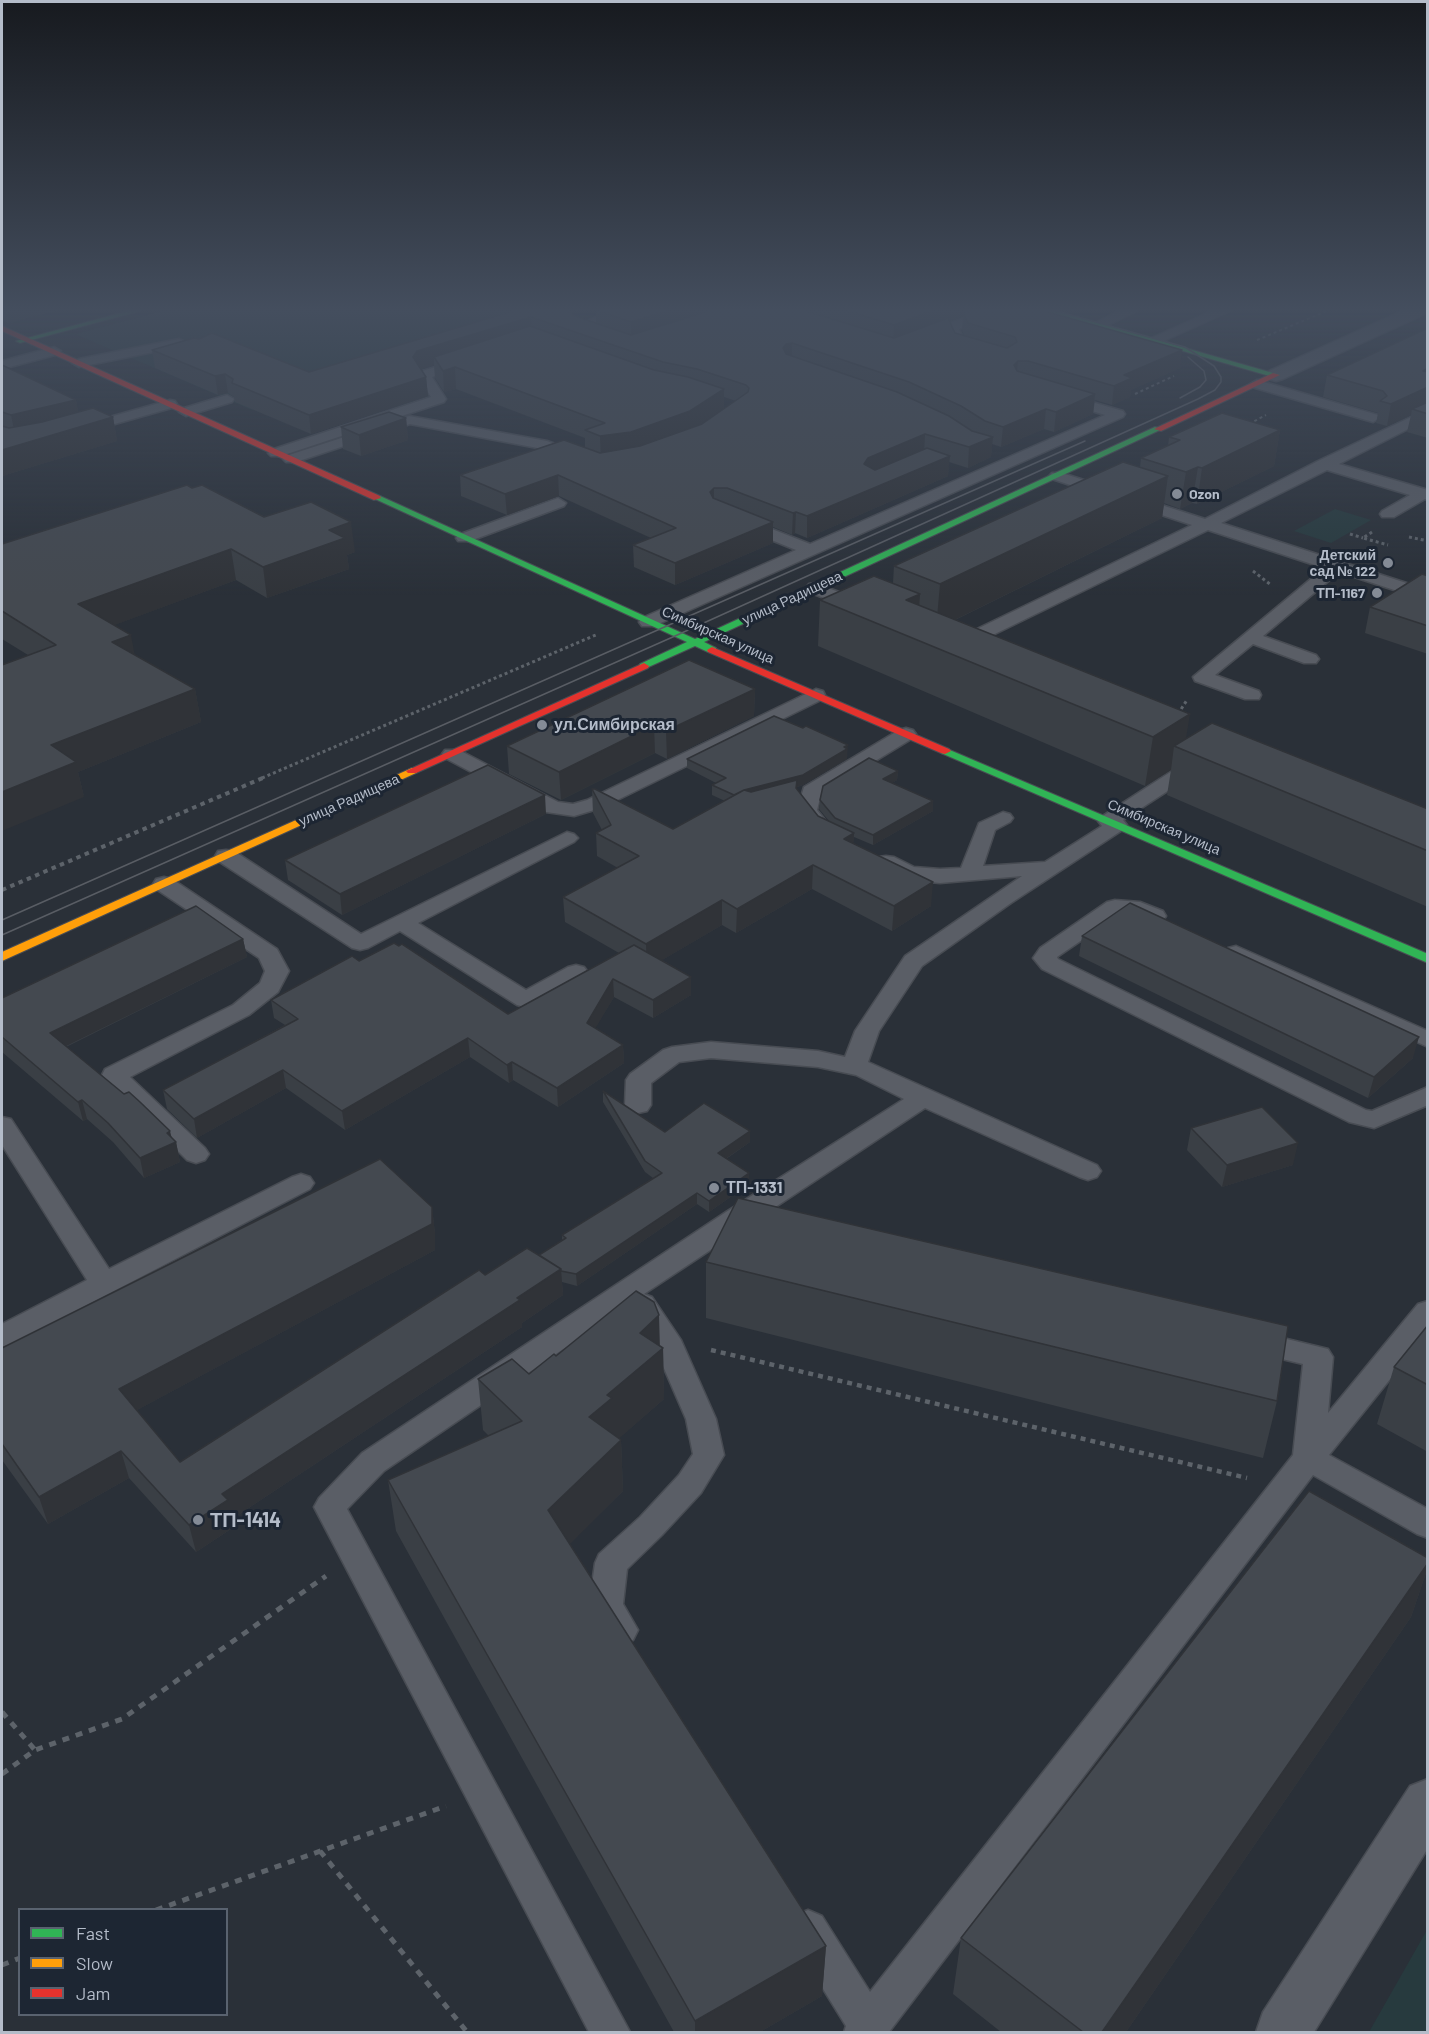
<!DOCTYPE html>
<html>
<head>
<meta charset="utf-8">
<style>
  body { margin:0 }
  #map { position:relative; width:1429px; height:2034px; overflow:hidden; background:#2a3038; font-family:Barlow,sans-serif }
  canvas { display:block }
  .frame { position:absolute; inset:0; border:3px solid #b4bcc9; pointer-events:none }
  .legend { position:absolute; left:18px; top:1908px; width:210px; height:108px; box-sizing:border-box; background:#1d2633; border:2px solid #59626f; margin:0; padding:8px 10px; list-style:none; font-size:18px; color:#b4bcc9 }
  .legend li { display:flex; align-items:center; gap:12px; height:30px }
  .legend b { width:30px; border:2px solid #59626f }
</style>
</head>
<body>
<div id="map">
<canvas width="1429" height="2034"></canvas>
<div class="frame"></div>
<ul class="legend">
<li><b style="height:8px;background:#30b455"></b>Fast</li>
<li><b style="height:8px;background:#ff9f0a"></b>Slow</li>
<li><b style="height:8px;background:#e5322d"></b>Jam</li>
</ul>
</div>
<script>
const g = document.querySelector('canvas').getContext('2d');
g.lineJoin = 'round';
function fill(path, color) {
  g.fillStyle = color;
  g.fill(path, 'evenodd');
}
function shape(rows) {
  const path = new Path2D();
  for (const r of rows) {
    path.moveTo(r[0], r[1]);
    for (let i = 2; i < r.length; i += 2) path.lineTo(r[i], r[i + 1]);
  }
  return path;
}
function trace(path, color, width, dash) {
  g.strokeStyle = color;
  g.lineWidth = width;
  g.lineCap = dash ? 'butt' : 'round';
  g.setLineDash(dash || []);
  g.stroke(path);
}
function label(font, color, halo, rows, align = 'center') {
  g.font = font + ' Barlow,sans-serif';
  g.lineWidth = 6;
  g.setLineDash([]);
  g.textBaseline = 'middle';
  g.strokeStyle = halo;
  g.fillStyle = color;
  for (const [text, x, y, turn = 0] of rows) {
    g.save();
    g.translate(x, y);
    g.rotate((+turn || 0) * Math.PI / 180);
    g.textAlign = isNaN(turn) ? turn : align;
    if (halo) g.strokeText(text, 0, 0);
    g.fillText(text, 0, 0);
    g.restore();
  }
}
fill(shape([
  [163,311,573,311,252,410,75,334],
  [1335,509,1371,520,1331,543,1294,531],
  [1427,1930,1427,2032,1368,2032,1369,2032]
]), '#273a3e');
const lane = shape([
  [608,311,625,311,590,328,600,331,602,334,600,337,590,337,572,328,608,311],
  [983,311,1001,311,959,329,965,343,980,347,982,350,980,353,975,354,954,349,946,327,947,324,983,311],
  [1119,311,1137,311,1102,328,1092,328,1091,325,1119,311],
  [1212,311,1230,311,1159,343,1149,343,1147,340,1212,311],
  [179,339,206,351,199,355,178,347,79,367,72,363,79,359,179,339],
  [54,347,61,351,59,354,2,369,2,361,54,347],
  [465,358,470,359,472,362,470,365,432,377,446,399,444,402,281,456,271,456,268,453,271,450,431,397,417,375,419,372,465,358],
  [1257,380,1378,415,1380,418,1373,422,1252,387,1250,384,1257,380],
  [1064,394,1123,411,1125,414,1123,417,654,626,642,626,639,622,642,618,796,550,737,526,735,523,737,520,749,520,810,544,1105,415,1059,401,1057,398,1059,395,1064,394],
  [227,395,234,399,232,402,186,416,179,412,181,409,227,395],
  [170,400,175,401,177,404,175,407,83,433,76,429,78,426,170,400],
  [1428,409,1428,419,1339,464,1428,490,1428,500,1425,499,1394,517,1382,517,1380,514,1382,511,1410,495,1327,470,1221,523,1428,590,1428,601,1339,572,1263,636,1316,655,1319,659,1316,663,1304,663,1253,644,1215,675,1259,691,1261,695,1259,699,1245,699,1195,681,1193,677,1324,568,1208,530,962,650,956,651,950,650,947,646,950,642,1192,525,1052,479,1049,476,1052,473,1062,473,1205,519,1318,461,1428,409],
  [409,416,547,441,582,454,585,457,577,462,543,449,410,424,296,462,286,462,283,459,286,456,409,416],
  [558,498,566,503,564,506,470,541,458,541,456,538,458,535,558,498],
  [815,583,868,603,871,607,868,611,862,612,856,611,809,592,806,588,809,584,815,583],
  [816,689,823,691,825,695,823,699,601,808,574,816,546,812,445,758,442,754,445,750,459,750,558,802,573,804,587,800,816,689],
  [906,728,913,730,916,734,913,738,821,794,817,810,834,831,830,835,823,837,816,835,797,810,804,787,899,730,906,728],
  [1196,758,1203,760,1206,764,1203,768,1123,820,1127,825,1124,829,1011,903,922,966,879,1031,868,1062,1097,1165,1101,1171,1097,1177,1088,1180,1079,1177,925,1108,644,1294,652,1297,681,1340,716,1419,724,1455,701,1493,662,1535,627,1569,623,1604,638,1630,633,1640,621,1644,609,1640,594,1616,589,1606,595,1563,599,1554,640,1517,679,1475,693,1454,686,1419,653,1343,628,1305,384,1471,347,1509,630,2032,589,2032,314,1507,319,1498,362,1453,726,1212,904,1099,856,1075,818,1067,711,1058,679,1062,651,1083,651,1105,647,1111,638,1113,629,1111,625,1105,626,1080,630,1074,663,1050,672,1047,711,1042,818,1051,845,1057,855,1031,905,956,1022,876,940,883,910,880,878,867,875,862,878,857,886,856,894,857,914,867,940,869,961,868,979,823,1003,812,1010,814,1013,818,1010,822,995,830,983,866,1045,862,1102,826,1098,821,1101,817,1189,760,1196,758],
  [567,832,574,834,578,838,574,842,418,923,526,990,568,967,576,965,584,967,588,972,584,977,533,1005,525,1007,517,1005,400,931,368,948,360,950,352,948,218,861,215,856,218,851,226,850,234,851,361,934,567,832],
  [164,877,172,879,277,949,289,971,278,992,249,1015,130,1077,205,1148,209,1154,205,1160,196,1163,187,1160,102,1075,105,1069,233,1005,260,983,265,971,259,958,156,889,153,884,156,879,164,877],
  [1115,900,1140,902,1163,911,1166,916,1163,921,1155,923,1129,914,1120,914,1057,957,1058,959,1366,1110,1372,1111,1428,1087,1428,1105,1374,1128,1349,1122,1042,969,1033,958,1040,948,1107,902,1115,900],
  [1236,946,1428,1031,1428,1047,1228,958,1225,953,1228,948,1236,946],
  [2,1117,11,1119,109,1269,292,1177,301,1174,310,1177,314,1183,310,1189,12,1344,2,1347,2,1324,87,1280,2,1145,2,1117],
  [1428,1301,1428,1332,1329,1455,1428,1509,1428,1538,1417,1534,1313,1475,889,2032,844,2032,846,2026,794,1942,789,1929,794,1916,808,1910,822,1916,870,1992,1293,1455,1303,1364,1244,1350,1239,1342,1244,1334,1254,1331,1328,1349,1333,1357,1328,1413,1418,1304,1428,1301]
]);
const street = shape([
  [1402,311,1426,311,1423,315,1283,379,1276,381,1269,379,1267,375,1269,371,1402,311],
  [1428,1779,1428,1848,1314,2032,1256,2032,1263,2012,1410,1786,1428,1779]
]);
const fast = shape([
  [128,311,140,311,20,343,16,341,128,311],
  [1044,311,1056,311,1280,375,1273,377,1044,311],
  [1155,427,1162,429,704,642,716,648,716,652,708,652,695,646,644,669,639,666,640,664,687,642,373,498,380,496,695,639,1155,427],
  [945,748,1428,954,1428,963,941,753,941,749,945,748]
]);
const slow = shape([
  [412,768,418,771,416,773,2,961,2,952,412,768]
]);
const jam = shape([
  [2,326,380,496,381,498,374,500,2,331,2,326],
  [1273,373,1280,375,1161,431,1154,429,1273,373],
  [712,647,949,749,951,751,945,754,941,753,708,652,707,650,712,647],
  [644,663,649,666,648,668,416,773,408,773,406,771,644,663]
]);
trace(lane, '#484c53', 3);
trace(street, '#484c53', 3);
trace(fast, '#484c53', 2);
trace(slow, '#484c53', 2);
trace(jam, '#484c53', 2);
trace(shape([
  [1257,340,1327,311],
  [1135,394,1174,376],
  [1249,424,1266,415]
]), '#5d636a', 2, [3, 3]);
trace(shape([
  [1372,532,1363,538,1388,545],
  [1350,534,1363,538],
  [1409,537,1428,541],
  [1253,571,1271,585],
  [1178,714,1187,700],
  [262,778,598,634]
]), '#5d636a', 3, [3, 3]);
trace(shape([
  [2,890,265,777]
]), '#5d636a', 4, [4.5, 4.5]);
trace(shape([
  [711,1350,1247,1478]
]), '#5d636a', 4.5, [5, 5]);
trace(shape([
  [2,1712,35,1750],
  [2,1774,35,1750,122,1719,326,1576],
  [320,1851,467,2032],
  [156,1910,446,1806],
  [2,1965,20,1958]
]), '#5d636a', 5, [7, 7]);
fill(lane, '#5a5e66');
fill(street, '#5a5e66');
fill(fast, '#30b455');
fill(slow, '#ff9f0a');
fill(jam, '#e5322d');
trace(shape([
  [1180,398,1200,387,1206,380,1204,371,1188,357],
  [2,920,1085,441],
  [2,935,675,636,1198,399,1215,390,1221,382,1221,377,1214,366,1185,347,1057,311]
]), '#595d64', 1.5);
fill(shape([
  [2,311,54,311,9,323,2,321],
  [513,311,572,315,596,323,596,311,1044,311,1180,368,1131,390,1130,397,1112,405,1095,400,1093,414,1054,432,1044,429,1001,447,992,444,991,457,968,468,949,462,948,476,807,538,795,533,792,535,773,527,773,543,675,585,634,567,633,545,651,538,559,496,507,515,461,496,460,475,585,448,585,438,456,389,444,392,435,378,434,365,421,369,426,377,428,396,311,434,235,402,234,397,228,393,218,395,155,368,152,350,309,372],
  [963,316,962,330,964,335,955,333,950,322],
  [724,397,736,401,724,409],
  [1428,328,1428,438,1407,432,1411,415,1387,426,1376,423,1378,413,1323,397,1327,375],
  [2,365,76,400,78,412,113,417,117,441,2,476],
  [406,418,408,440,361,456,343,449,341,427],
  [1280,430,1274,466,1197,504,1192,503,1180,509,1164,503,1162,518,955,620,1186,739,1428,809,1428,907,1167,795,1171,770,1145,786,818,646,820,600,893,583,894,566,1140,467,1141,458,1168,446,1169,437],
  [192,488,355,552,347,555,349,569,267,598,236,580,114,625,135,655,195,689,201,722,78,772,84,797,28,655,2,639,2,544],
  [1428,576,1428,654,1365,633,1370,607],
  [755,689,754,716,667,759,655,753,561,800,509,774,507,746],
  [847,755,847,759,803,785,797,787,796,789,818,816,829,821,819,809,820,800,898,771,897,780,892,783,933,811,873,845,854,837,853,843,931,906,892,931,812,889,736,933,722,925,662,960,691,977,691,995,653,1018,614,997,595,1028,623,1045,624,1063,558,1107,513,1080,509,1083,470,1057,345,1130,286,1088,197,1138,167,1109,163,1090,285,1025,274,1018,271,1000,359,961,508,1014,619,953,565,922,563,897,618,868,597,856,596,833,602,830,593,813,592,789,673,829,725,801,712,795,712,785,716,783,687,768,687,759,848,755],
  [546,814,342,915,288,880,285,860],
  [1082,936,1413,1058,1368,1098,1079,956],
  [243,939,247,957,66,1047,171,1137,176,1142,180,1162,144,1178,113,1142,87,1119,83,1121,2,1052,2,998],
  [603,1091,665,1132,750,1131,750,1142,726,1159,749,1173,749,1184,709,1212,697,1204,577,1286,562,1282,563,1295,522,1323,522,1327,232,1519,234,1527,196,1552,129,1478,48,1524,2,1460,2,1348,432,1207,435,1234,435,1250,137,1410,180,1462,485,1275,539,1255,562,1240,562,1235,653,1178,645,1172,603,1102],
  [1191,1128,1293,1165,1222,1187,1187,1150],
  [706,1262,1277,1401,1263,1458,706,1318],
  [1428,1325,1428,1452,1377,1424,1394,1367],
  [660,1346,663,1348,664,1399,619,1438,621,1440,623,1491,569,1544,826,1946,822,1996,760,2032,674,2032,396,1531,388,1480,489,1436,483,1430,478,1379,529,1374,556,1356],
  [1428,1558,1428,1567,1411,1617,1126,2032,1001,2032,953,1994,961,1938]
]), '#3a3f45');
fill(shape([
  [7,311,54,311,9,323],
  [666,311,722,311,631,341,631,322],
  [931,311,976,311,963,312,963,316,893,344,894,325],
  [531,317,532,335,434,357,434,365,418,370,413,357,417,351],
  [792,343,792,362,786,363,783,348,786,344],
  [1182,350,1180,368,1131,390,1130,397,1112,405,1114,386,1124,375],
  [1018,361,1016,380,1014,365],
  [455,367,456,389,444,392,443,371],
  [1428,368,1428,407,1412,409,1411,415,1387,426,1391,404,1423,371],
  [225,374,228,393,218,395,215,376],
  [426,377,428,396,311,434,309,415],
  [724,389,724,411,690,434,601,459,600,436],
  [1095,394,1093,414,1054,432,1056,412],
  [76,400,80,423,16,439,11,415],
  [1046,409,1044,429,1001,447,1003,427],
  [113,417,117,441,2,476,2,450],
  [406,418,408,440,361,456,359,435],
  [1280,430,1274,466,1197,504,1202,468],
  [925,434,924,454,867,478,864,464,868,458],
  [993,437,991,457,968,468,969,447],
  [950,456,948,476,807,538,807,516],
  [1198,467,1192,503,1180,509,1186,472],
  [558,475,559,496,507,515,505,494],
  [1168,476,1162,518,936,629,940,584],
  [714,488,714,509,710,492],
  [796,512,795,533,792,535,793,513],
  [351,522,355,552,347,555,349,569,267,598,263,567,329,530],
  [773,522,773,543,675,585,675,563],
  [231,549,236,580,85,636,78,604],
  [920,594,917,639,906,600],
  [131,635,137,667,112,642],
  [195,689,201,722,78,772,84,797,2,831,2,792,51,745],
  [755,689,754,716,667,759,666,731],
  [1190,714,1184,751,1174,746,1171,770,1145,786,1153,737],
  [654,725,655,753,561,800,559,772],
  [848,745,847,759,803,785,797,787,796,803,743,791],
  [898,771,897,780,883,789,883,779],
  [545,795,546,814,342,915,340,894],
  [933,801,933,811,873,845,873,835],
  [854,833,853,857,844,839],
  [813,865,812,889,736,933,737,909],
  [933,882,931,906,892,931,894,906],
  [722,900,722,925,647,969,646,944],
  [243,939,247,957,54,1052,50,1033],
  [691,977,691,995,653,1018,653,1000],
  [613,979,614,997,588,1041,587,1023],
  [1419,1037,1413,1058,1368,1098,1374,1077],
  [468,1038,470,1057,345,1130,342,1111],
  [623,1045,624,1063,558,1107,557,1088],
  [512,1062,513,1080,509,1083,507,1065],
  [283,1070,286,1088,197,1138,194,1119],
  [82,1100,87,1119,83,1121,78,1102],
  [170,1131,173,1143,176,1142,180,1162,144,1178,140,1158,167,1133],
  [750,1131,750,1142,718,1164,718,1153],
  [1298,1143,1293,1165,1222,1187,1227,1165],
  [749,1173,749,1184,709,1212,709,1201],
  [697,1193,697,1204,577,1286,576,1274],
  [432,1207,435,1234,435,1250,126,1416,119,1389],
  [561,1269,563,1295,522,1323,522,1327,232,1519,234,1527,196,1552,189,1525,222,1494],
  [659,1315,660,1350,663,1348,664,1399,614,1443,621,1440,623,1491,552,1562,548,1510,589,1417,607,1395,640,1333],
  [121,1451,129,1478,48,1524,39,1497],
  [1428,1563,1428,1567,1411,1617,1126,2032,1102,2032],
  [826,1946,822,1996,760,2032,695,2032,695,2021]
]), '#303338');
const building = shape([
  [513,311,570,311,572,315,631,335,709,311,806,311,894,338,948,318,955,333,1007,348,1017,342,1015,337,968,323,963,312,966,311,1044,311,1182,350,1124,375,1132,378,1114,386,1028,361,1018,361,1014,365,1017,371,1095,394,1056,412,1046,409,1003,427,985,421,961,406,909,382,792,343,786,344,783,348,786,354,897,392,949,416,972,431,993,437,969,447,925,434,868,458,864,464,875,470,927,448,950,456,807,516,796,512,793,513,727,488,714,488,710,492,713,498,773,522,675,563,633,545,676,528,558,475,505,494,460,475,564,440,600,453,640,446,702,424,748,392,749,388,746,385,697,369,663,362,531,317,417,351,413,357,426,377,309,415,232,383,233,379,225,374,215,376,152,350,194,338,199,339,212,333,309,372,513,311],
  [600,311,666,311,631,322,600,311],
  [848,311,931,311,894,325,848,311],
  [530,326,654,370,688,377,724,389,690,411,631,432,600,436,585,430,605,423,455,367,443,371,434,357,530,326],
  [1428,328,1428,368,1423,371,1428,372,1428,387,1391,404,1380,401,1387,396,1383,391,1327,375,1428,328],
  [2,365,76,400,11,415,2,412,2,365],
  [1428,402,1428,414,1412,409,1428,402],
  [93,408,113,417,2,450,2,426,9,428,42,422,93,408],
  [389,412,406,418,359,435,341,427,389,412],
  [1222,413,1280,430,1202,468,1198,467,1186,472,1141,458,1180,440,1169,437,1222,413],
  [1123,462,1168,476,940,584,894,566,1123,462],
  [187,485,192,488,202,485,264,517,311,502,351,522,329,530,345,538,263,567,231,549,78,604,131,635,112,642,195,689,51,745,76,762,2,792,2,665,56,645,2,611,2,544,187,485],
  [1422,574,1428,576,1428,626,1370,607,1422,574],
  [874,576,920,594,906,600,1190,714,1153,737,820,600,874,576],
  [689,660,755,689,666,731,654,725,559,772,507,746,689,660],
  [774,716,803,728,806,726,848,745,844,747,847,749,803,775,744,790,734,795,712,785,726,778,687,759,774,716],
  [1212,723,1428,809,1428,851,1174,746,1212,723],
  [869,758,898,771,883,779,933,801,873,835,835,818,820,800,823,786,869,758],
  [488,765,545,795,340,894,285,860,488,765],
  [797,780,796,788,818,816,854,833,844,839,933,882,894,906,813,865,737,909,722,900,646,944,563,897,639,856,596,833,611,825,592,789,595,789,673,829,744,790,751,792,797,780],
  [1130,903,1419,1037,1374,1077,1082,936,1130,903],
  [196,906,243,939,50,1033,124,1094,129,1092,140,1102,170,1131,167,1133,176,1142,140,1158,108,1123,82,1100,78,1102,2,1037,2,998,196,906],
  [394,943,399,946,402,944,508,1014,634,945,691,977,653,1000,613,979,587,1023,623,1045,557,1088,512,1062,507,1065,468,1038,342,1111,283,1070,194,1119,163,1090,298,1019,271,1000,352,956,359,961,394,943],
  [603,1091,665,1132,704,1103,750,1131,718,1153,749,1173,709,1201,697,1193,576,1274,561,1271,561,1269,539,1255,566,1238,562,1235,662,1173,645,1161,603,1091],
  [1262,1107,1298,1143,1227,1165,1191,1128,1262,1107],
  [380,1159,432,1207,432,1224,119,1389,180,1462,479,1270,485,1275,527,1248,561,1269,517,1298,520,1300,222,1494,228,1500,189,1525,121,1451,39,1497,2,1444,2,1348,380,1159],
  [738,1198,1288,1326,1277,1401,706,1262,738,1198],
  [636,1291,654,1302,659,1315,640,1333,663,1348,607,1395,612,1398,589,1417,621,1440,548,1510,826,1946,695,2021,388,1480,522,1421,478,1379,512,1359,529,1374,554,1354,556,1356,636,1291],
  [1428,1325,1428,1385,1394,1367,1428,1325],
  [1309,1491,1428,1558,1428,1563,1102,2032,1083,2032,961,1938,1309,1491]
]);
fill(building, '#444950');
trace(building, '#303338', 1.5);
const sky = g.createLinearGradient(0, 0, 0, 596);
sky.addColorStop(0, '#171a1f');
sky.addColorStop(0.52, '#444e5e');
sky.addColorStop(1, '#444e5e00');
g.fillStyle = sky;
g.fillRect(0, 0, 1429, 596);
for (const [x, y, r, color] of [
  [1177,494,6,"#848b96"],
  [1388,563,6,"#848b96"],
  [1377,593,6,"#848b96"],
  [542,725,6,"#848b96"],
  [714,1188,6,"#848b96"],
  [198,1520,6,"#848b96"]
]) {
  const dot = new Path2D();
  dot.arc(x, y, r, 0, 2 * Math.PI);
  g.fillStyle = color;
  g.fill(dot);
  trace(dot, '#1d2633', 2);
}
label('bold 14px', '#b4bcc9', '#1d2633', [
  ["Ozon",1189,494,"left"],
  ["Детский",1376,555],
  ["сад № 122",1376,571],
  ["ТП-1167",1365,593]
], 'right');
label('14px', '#b4bcc9', '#1d2633', [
  ["улица Радищева",792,598,-25],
  ["Симбирская улица",718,635,24],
  ["улица Радищева",349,800,-24],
  ["Симбирская улица",1164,827,23]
]);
label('bold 16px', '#b4bcc9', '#1d2633', [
  ["ул.Симбирская",554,725],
  ["ТП-1331",726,1188]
], 'left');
label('bold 20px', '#b4bcc9', '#1d2633', [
  ["ТП-1414",210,1520]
], 'left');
</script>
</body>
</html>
